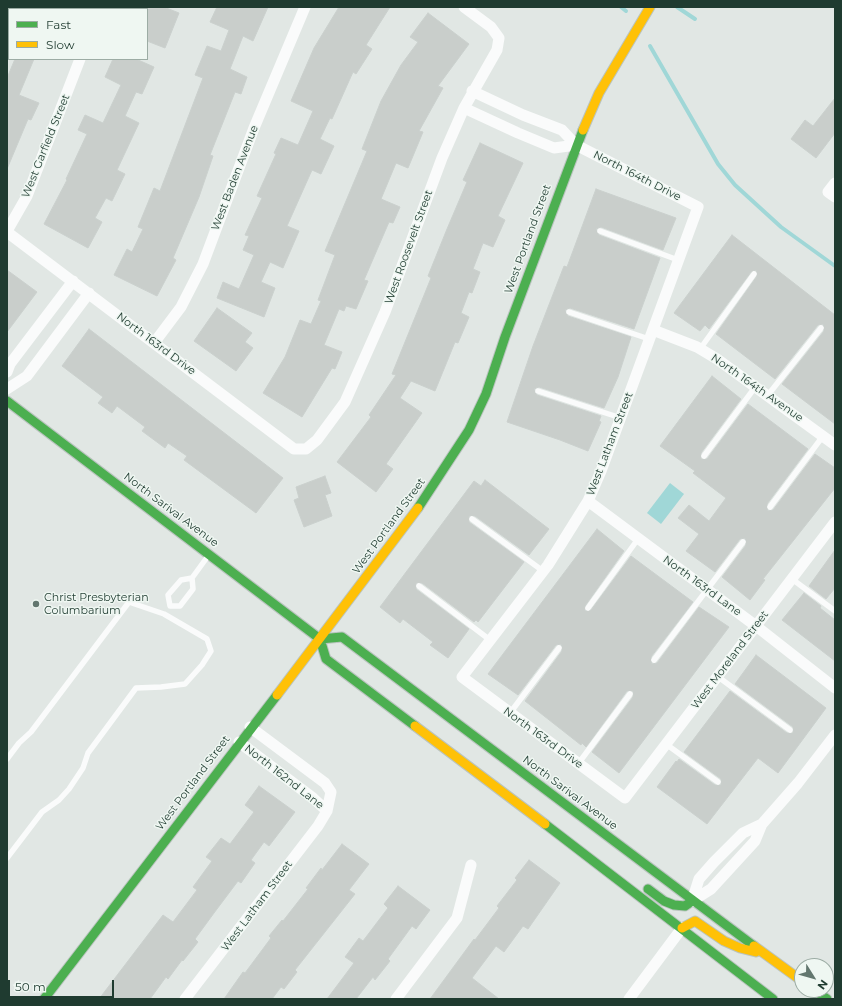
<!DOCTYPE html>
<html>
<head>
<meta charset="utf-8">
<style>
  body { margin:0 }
  #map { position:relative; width:842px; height:1006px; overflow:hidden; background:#e1e7e4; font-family:Montserrat,sans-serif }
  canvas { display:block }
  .frame { position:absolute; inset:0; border:8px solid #1f3b30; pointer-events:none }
  .legend { position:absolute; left:8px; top:8px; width:140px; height:52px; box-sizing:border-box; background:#eff7f2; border:1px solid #9caca4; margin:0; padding:5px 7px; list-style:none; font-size:12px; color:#1f3b30 }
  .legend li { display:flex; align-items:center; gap:8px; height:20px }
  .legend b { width:20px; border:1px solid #9caca4 }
  .north { position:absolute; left:794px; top:958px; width:40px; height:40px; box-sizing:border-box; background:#eff7f2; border:1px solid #9caca4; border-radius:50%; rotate:127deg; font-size:11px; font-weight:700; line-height:16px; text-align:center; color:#1f3b30 }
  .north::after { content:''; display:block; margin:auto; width:14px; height:18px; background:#63776f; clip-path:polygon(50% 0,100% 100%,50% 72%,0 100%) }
  .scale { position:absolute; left:8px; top:980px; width:106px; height:18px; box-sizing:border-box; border:2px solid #1f3b30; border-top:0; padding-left:5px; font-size:12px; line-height:14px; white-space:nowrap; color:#1f3b30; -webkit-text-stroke:3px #eff7f2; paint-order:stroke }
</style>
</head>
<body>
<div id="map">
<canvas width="842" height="1006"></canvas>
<div class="frame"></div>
<ul class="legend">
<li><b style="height:5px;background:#4caf50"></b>Fast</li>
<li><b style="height:5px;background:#ffc107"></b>Slow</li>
</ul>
<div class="north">N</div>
<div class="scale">50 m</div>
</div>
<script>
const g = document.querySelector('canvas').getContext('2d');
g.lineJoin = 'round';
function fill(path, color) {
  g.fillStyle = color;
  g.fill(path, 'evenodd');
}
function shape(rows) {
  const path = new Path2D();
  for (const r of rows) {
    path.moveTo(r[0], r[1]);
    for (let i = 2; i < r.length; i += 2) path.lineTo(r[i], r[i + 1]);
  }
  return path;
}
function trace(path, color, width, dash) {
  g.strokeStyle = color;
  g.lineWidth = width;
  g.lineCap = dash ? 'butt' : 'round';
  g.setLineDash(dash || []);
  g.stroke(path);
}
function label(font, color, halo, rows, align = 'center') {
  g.font = font + ' Montserrat,sans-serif';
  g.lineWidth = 3;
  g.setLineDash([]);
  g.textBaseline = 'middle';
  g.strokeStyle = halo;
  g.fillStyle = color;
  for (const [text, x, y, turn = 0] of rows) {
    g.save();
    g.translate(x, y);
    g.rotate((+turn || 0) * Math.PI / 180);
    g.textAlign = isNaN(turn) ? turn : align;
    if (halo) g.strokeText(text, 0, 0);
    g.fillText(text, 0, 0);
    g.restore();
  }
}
fill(shape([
  [670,483,684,494,661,524,647,513]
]), '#a0d7d7');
trace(shape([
  [621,7,626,11],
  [677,7,695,19],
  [650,46,718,164,735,185,781,227,835,266]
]), '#a0d7d7', 4);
const building = shape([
  [147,7,164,7,179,13,165,48,147,41,147,7],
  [217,7,268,7,253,41,243,36,230,69,247,77,241,94,235,92,210,155,213,156,199,197,173,258,176,260,157,296,114,275,127,249,132,252,143,229,138,227,154,188,160,191,203,78,195,75,207,46,221,51,229,30,210,22,217,7],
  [339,7,390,7,366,45,372,49,356,74,353,72,332,119,330,118,320,139,334,146,321,174,312,170,287,226,299,231,283,268,270,262,261,282,275,288,264,317,217,298,223,282,239,289,254,255,243,250,249,236,245,235,262,198,257,196,276,154,274,153,281,138,298,145,313,111,291,101,314,48,339,7],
  [428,13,469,44,438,86,443,88,419,131,423,132,408,168,396,163,381,199,400,207,393,223,389,222,364,280,368,281,356,309,346,306,344,311,339,309,324,345,342,352,335,369,332,368,302,417,263,393,285,357,300,320,311,324,321,301,318,300,335,255,325,251,367,151,362,149,381,101,401,65,418,42,410,37,428,13],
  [15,59,34,59,19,95,39,103,31,120,28,119,7,169,7,78,15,59],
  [113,59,136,59,154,67,142,94,136,92,125,116,139,123,117,170,125,174,112,201,106,198,95,218,102,222,88,248,44,224,67,180,66,179,87,134,78,130,85,115,103,123,121,85,105,77,113,59],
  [835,98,835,133,816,158,791,139,805,120,813,126,835,98],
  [480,143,523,163,498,216,505,220,493,247,483,243,473,269,480,272,472,293,469,292,461,313,469,317,458,343,455,342,435,391,411,381,400,398,422,413,386,464,393,469,376,492,337,462,371,417,369,415,396,375,392,374,431,278,428,276,447,229,467,182,463,180,480,143],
  [596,189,676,218,663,250,601,227,596,229,599,235,660,258,634,329,570,308,565,310,568,316,631,337,618,377,604,408,539,387,534,389,537,395,601,416,599,421,601,422,588,451,560,440,507,422,533,346,564,266,567,267,596,189],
  [732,235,835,315,835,424,782,384,824,331,823,324,818,325,775,379,716,334,757,276,756,270,751,272,709,329,705,325,700,331,674,313,732,235],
  [7,270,37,292,7,332,7,270],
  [217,308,252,333,245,342,253,348,236,371,194,341,217,308],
  [89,329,283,478,256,513,184,460,187,456,168,443,165,448,142,431,145,427,117,406,112,413,98,403,103,397,62,366,89,329],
  [712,376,741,399,701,453,701,459,707,459,748,404,808,449,767,504,768,511,773,510,815,454,835,468,835,488,763,579,765,580,750,600,722,577,746,545,745,538,740,539,715,572,686,551,699,534,678,518,689,505,709,521,726,498,693,473,695,471,660,446,712,376],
  [325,476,331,493,325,495,332,516,304,527,294,500,299,498,296,487,325,476],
  [485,480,549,529,529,555,475,516,469,516,469,522,524,562,478,622,476,620,474,622,422,583,416,583,416,589,469,629,448,658,430,645,433,642,403,619,400,623,380,607,474,481,481,486,485,480],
  [597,529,624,551,585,606,585,611,591,610,631,556,693,602,651,657,652,664,657,663,699,607,729,627,619,773,592,752,633,697,633,691,627,691,586,747,582,743,581,745,525,701,562,651,561,644,556,645,518,695,488,674,597,529],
  [835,550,835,588,826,599,809,586,835,550],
  [804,593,821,606,820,608,835,620,835,661,782,620,804,593],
  [756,655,826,708,778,773,758,758,707,824,657,787,676,761,677,762,679,759,715,785,721,785,721,779,684,752,730,691,787,733,793,733,793,727,735,684,756,655],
  [259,786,295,812,269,846,264,842,251,860,255,863,241,883,238,881,214,913,195,939,198,942,183,961,182,960,168,979,166,977,150,999,99,999,163,915,173,922,197,890,193,887,212,861,206,857,221,838,230,844,254,812,245,805,259,786],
  [342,844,369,864,349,890,355,894,295,970,297,972,284,989,281,987,272,999,224,999,243,972,245,973,271,938,269,936,282,920,283,921,308,889,306,888,321,868,322,870,342,844],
  [529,860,560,883,528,929,523,926,504,952,496,946,472,978,499,999,430,999,474,939,475,940,499,908,497,906,517,880,515,878,529,860],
  [398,886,430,910,416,929,412,926,388,959,390,961,375,980,373,977,356,999,327,999,354,963,345,957,359,938,363,941,388,908,384,904,398,886]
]);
fill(building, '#c9cecb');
trace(building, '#cad0cd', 1);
const fast = shape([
  [7,401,320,639,326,659,415,726],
  [418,508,469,430,486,394,505,337,583,130],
  [320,639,342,637,754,946],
  [545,824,773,999],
  [648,889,664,901,674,905,685,906,692,901],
  [814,990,827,999],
  [44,999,277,695]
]);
const slow = shape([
  [583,130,599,93,650,7],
  [277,695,418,508],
  [415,726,545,824],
  [682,928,695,921,724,941,740,948,756,952],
  [754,946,802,981]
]);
trace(fast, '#bac4bf', 11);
trace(slow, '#bac4bf', 11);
trace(shape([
  [600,231,678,260],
  [569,312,649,339],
  [700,349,754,274],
  [538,391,621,418],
  [768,395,821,328],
  [704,456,756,386],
  [770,507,823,436],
  [472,519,543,571],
  [192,578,193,589,180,606,170,606,168,595,181,580,192,578,208,556],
  [792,579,835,611],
  [419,586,490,640],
  [588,608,638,539],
  [654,660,743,542],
  [717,676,790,730],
  [510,713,559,648],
  [666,744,718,782],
  [7,759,19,743,31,732,129,602,164,614,207,639,211,651,202,665,185,684,161,687,136,688,88,753,83,768,69,789,59,800,42,812,7,858],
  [578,764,630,694]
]), '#fafbfb', 5.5);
trace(shape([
  [100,9,101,7],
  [472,91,523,115,562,130,576,145,698,207,601,471,588,501,548,565,462,677,625,798,835,522],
  [464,108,518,133,554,148,576,145],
  [835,183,828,192,835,197],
  [7,231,27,196,80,59],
  [7,232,294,449,306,449,317,440,345,402,385,312,442,158,464,108,497,50,499,38,491,27,464,7],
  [653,330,697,347,717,359,835,445],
  [154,343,181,307,203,264,254,128,305,7],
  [7,372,10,364,73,281],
  [7,389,27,376,89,293],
  [588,501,756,626,835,688],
  [239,742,313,798,327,811],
  [692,901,711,889,755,841,762,824,798,783,835,735],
  [692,901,699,879,714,862,743,833,762,824],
  [185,999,318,826,327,811,331,792,325,783,250,727],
  [396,999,457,918,471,865],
  [629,999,682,928]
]), '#fafbfb', 11);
trace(fast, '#4caf50', 9);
trace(slow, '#ffc107', 9);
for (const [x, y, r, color] of [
  [36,604,4,"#63776f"]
]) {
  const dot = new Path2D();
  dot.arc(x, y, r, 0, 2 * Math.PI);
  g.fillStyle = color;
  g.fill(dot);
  trace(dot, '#eff7f2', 1.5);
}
label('11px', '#1f3b30', '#eff7f2', [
  ["West Garfield Street",46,146,-68],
  ["North 164th Drive",637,176,27],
  ["West Baden Avenue",235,178,-69],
  ["West Portland Street",528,239,-70],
  ["West Roosevelt Street",409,247,-70],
  ["North 163rd Drive",156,344,37],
  ["North 164th Avenue",757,388,35],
  ["West Latham Street",610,444,-69],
  ["North Sarival Avenue",171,510,37],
  ["West Portland Street",389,526,-54],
  ["North 163rd Lane",702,586,36],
  ["West Moreland Street",730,660,-53],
  ["North 163rd Drive",543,738,36],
  ["North 162nd Lane",284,777,38],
  ["West Portland Street",193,783,-53],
  ["North Sarival Avenue",570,793,37],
  ["West Latham Street",257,906,-53]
]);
label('11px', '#1f3b30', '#eff7f2', [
  ["Christ Presbyterian",44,598],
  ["Columbarium",44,611]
], 'left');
</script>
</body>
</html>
